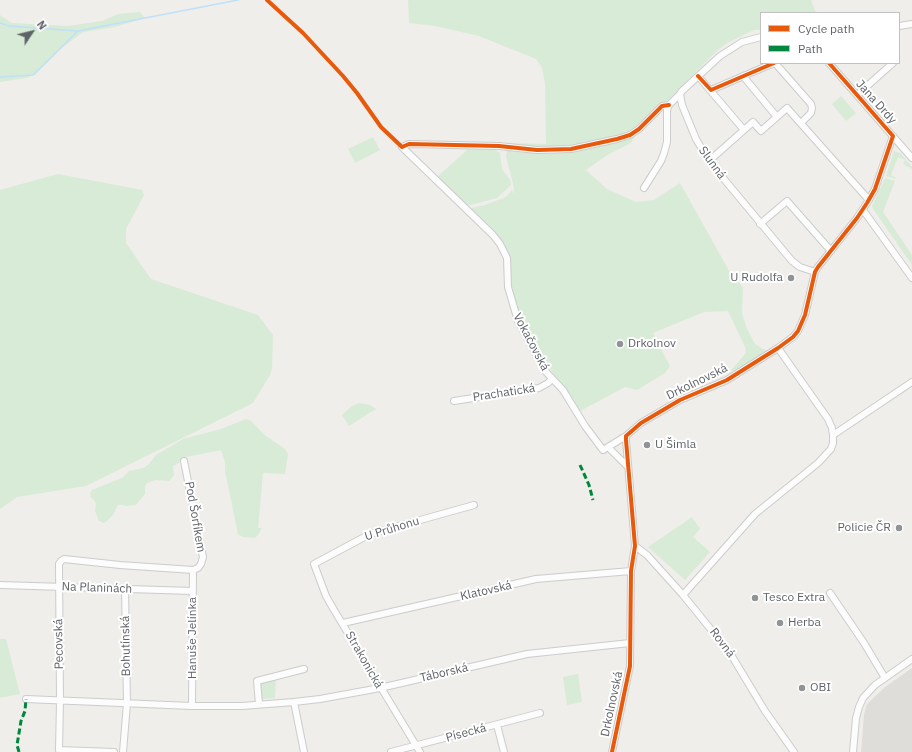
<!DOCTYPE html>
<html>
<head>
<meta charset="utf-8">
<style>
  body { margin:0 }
  #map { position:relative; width:912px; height:752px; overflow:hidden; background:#efeeea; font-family:"IBM Plex Sans",sans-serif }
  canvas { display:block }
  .legend { position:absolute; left:760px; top:12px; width:140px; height:52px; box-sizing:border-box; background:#fff; border:1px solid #bfc1c3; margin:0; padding:5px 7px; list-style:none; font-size:12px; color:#5f6368 }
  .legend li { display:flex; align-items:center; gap:8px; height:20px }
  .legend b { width:20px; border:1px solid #bfc1c3 }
  .north { position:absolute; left:12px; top:12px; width:40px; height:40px; -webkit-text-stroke:3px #fff; paint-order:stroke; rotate:55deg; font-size:11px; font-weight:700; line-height:16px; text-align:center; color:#5f6368 }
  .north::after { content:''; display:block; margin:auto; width:14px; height:18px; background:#5f6368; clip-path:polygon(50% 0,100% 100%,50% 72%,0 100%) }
</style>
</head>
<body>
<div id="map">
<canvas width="912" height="752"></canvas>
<ul class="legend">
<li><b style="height:5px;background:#e8590c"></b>Cycle path</li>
<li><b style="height:5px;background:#00873e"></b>Path</li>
</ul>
<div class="north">N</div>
</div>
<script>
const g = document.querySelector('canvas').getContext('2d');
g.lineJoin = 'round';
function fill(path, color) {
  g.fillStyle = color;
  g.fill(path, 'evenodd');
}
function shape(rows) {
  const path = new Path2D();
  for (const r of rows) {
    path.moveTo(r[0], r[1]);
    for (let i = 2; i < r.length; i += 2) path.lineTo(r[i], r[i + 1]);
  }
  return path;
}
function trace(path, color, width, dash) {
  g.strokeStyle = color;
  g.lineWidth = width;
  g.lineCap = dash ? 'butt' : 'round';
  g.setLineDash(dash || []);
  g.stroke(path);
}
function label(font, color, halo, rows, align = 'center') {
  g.font = font + ' "IBM Plex Sans",sans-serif';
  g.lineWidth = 4;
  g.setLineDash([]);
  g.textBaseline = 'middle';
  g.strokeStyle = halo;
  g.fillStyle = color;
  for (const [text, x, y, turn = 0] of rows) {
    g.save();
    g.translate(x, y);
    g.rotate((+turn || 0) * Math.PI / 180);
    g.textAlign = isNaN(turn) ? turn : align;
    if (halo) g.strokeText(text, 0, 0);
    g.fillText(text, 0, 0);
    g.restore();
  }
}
fill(shape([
  [912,668,912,752,861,752,864,714,867,704,885,687]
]), '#dfddda');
fill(shape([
  [408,0,811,0,816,13,761,13,761,30,754,30,729,42,719,49,639,129,631,143,609,154,586,170,607,189,636,202,654,200,680,183,732,276,743,287,742,313,747,329,755,344,768,352,739,372,731,370,746,353,745,347,728,311,704,312,653,333,670,366,665,373,637,390,625,387,580,411,564,385,555,376,529,338,514,302,509,262,505,252,504,245,502,245,468,209,485,205,506,197,512,190,514,194,513,183,506,157,508,143,546,144,545,83,542,68,536,59,479,36,435,26,409,23],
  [140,12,145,18,115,27,83,32,63,47,35,75,26,78,0,82,0,15,12,23,68,26,102,21,118,14],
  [841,96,856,113,846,121,832,104],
  [373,137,380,150,355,163,348,149],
  [492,148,500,153,502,169,510,180,511,185,497,198,466,206,436,178,468,149],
  [894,151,900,153,912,167,912,169,903,164,905,160,898,157,891,175,895,177,896,179,886,176],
  [58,174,142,190,144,195,126,229,126,243,151,279,258,315,273,335,272,369,270,375,253,403,86,486,17,497,0,509,0,190],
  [885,178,895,181,883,212,912,255,912,265,873,209,872,206],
  [359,403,370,405,376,409,349,426,342,415,352,406],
  [246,419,250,420,266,436,285,449,288,454,285,474,263,473,258,528,262,528,258,535,255,538,243,537,238,534,225,471,225,462,221,450,181,458,179,463,173,466,174,476,169,481,155,480,147,483,145,486,145,494,136,505,126,506,122,505,118,505,113,515,107,521,104,523,99,521,95,511,96,503,94,500,91,498,90,493,92,490,122,478,129,471,143,468,149,464,156,455,183,439,221,429],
  [692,517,700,529,693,537,710,552,685,580,648,547],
  [0,639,6,639,20,694,0,698],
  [578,674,582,702,567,705,563,677],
  [276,678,275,698,263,699,260,697,259,684,262,682]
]), '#d8ebd6');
trace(shape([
  [0,23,9,26,77,31],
  [0,77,33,75,78,31,238,0]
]), '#bfe0f9', 1.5);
const minor = shape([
  [899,26,912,24],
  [775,63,811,104,812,108,811,113,801,123],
  [829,63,912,158],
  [698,76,744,130],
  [743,76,777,117],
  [711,90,774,63],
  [680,94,682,105,696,139,709,161,792,261,800,267,815,272],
  [857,95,893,63],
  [709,161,753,122,761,131,787,108,869,200],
  [644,188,661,161,664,153,667,142,667,110,669,105,680,94,682,91,720,56,742,42,761,37],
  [863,210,912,278],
  [760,224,787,201,831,251],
  [454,401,539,388,548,383,552,379],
  [833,435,912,382],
  [626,436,603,450,585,426,563,390,546,372,518,321,508,287,507,258,500,244,493,235,402,147,409,144,499,146,537,150,571,149,617,139,630,135,639,129,662,106,669,105],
  [608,447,628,467],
  [635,546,647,555,683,595,730,653,765,711,794,752],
  [0,585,193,591],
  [830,593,864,643,885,678],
  [683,595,755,514,818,463,831,449,833,443,833,435,832,428,828,419,778,348],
  [343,623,536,579,631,571],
  [26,699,192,706,242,706,294,702,320,699,380,688,527,654,630,643],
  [294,702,304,752],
  [259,704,257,681,304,669],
  [192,706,193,570],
  [497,725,504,752],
  [114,752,59,750,60,701,59,564,61,561,64,559,120,565,193,570,198,568,201,564,203,557,184,461],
  [123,752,127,703,125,588],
  [391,752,540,713],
  [420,752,334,610,326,596,314,564,370,534,474,505],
  [612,752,630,666,631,571,635,546,626,440,626,436,641,423,680,400,727,380,778,348,793,337,798,331,805,315,815,272,818,267,857,218,867,203,875,189,893,136],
  [853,752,856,718,859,707,863,698,875,685,912,659]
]);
trace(minor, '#cbcccc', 8);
trace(minor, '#fdfcfc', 6);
trace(shape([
  [580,465,589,485,593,500],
  [19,752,17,745,21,721,25,711,26,699]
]), '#00873e', 3, [6, 3]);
trace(shape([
  [267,0,303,33,343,76,357,93,381,127,402,147,409,144,499,146,537,150,571,149,617,139,630,135,639,129,662,106,669,105],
  [698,76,711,90,774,63],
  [612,752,630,666,631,571,635,546,626,440,626,436,641,423,680,400,727,380,778,348,793,337,798,331,805,315,815,272,818,267,857,218,867,203,875,189,893,136,829,63]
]), '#e8590c', 4);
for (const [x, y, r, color] of [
  [791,278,4,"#919496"],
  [620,344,4,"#919496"],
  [647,445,4,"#919496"],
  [899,528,4,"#919496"],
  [755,598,4,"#919496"],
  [780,623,4,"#919496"],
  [802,688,4,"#919496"]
]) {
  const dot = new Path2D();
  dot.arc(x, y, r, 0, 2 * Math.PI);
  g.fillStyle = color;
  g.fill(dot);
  trace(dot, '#fff', 1.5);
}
label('12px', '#5f6368', '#fff', [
  ["Jana Drdy",876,102,48],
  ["Slunná",712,163,54],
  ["Vokačovská",531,342,62],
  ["Drkolnovská",697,382,-26],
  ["Prachatická",504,393,-9],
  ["Pod Šorfíkem",195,517,80],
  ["U Průhonu",392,529,-17],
  ["Na Planinách",97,588,2],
  ["Klatovská",486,591,-13],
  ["Hanuše Jelínka",193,638,-90],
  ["Rovná",722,643,53],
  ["Pecovská",59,644,-91],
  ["Bohutínská",126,646,-91],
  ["Strakonická",364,660,60],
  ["Táborská",444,673,-13],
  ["Drkolnovská",612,704,-78],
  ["Písecká",466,733,-15]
]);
label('12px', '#5f6368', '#fff', [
  ["U Rudolfa",783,278,"right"],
  ["Drkolnov",628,344],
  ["U Šimla",655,445],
  ["Policie ČR",891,528,"right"],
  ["Tesco Extra",763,598],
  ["Herba",788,623],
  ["OBI",810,688]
], 'left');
</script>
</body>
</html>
